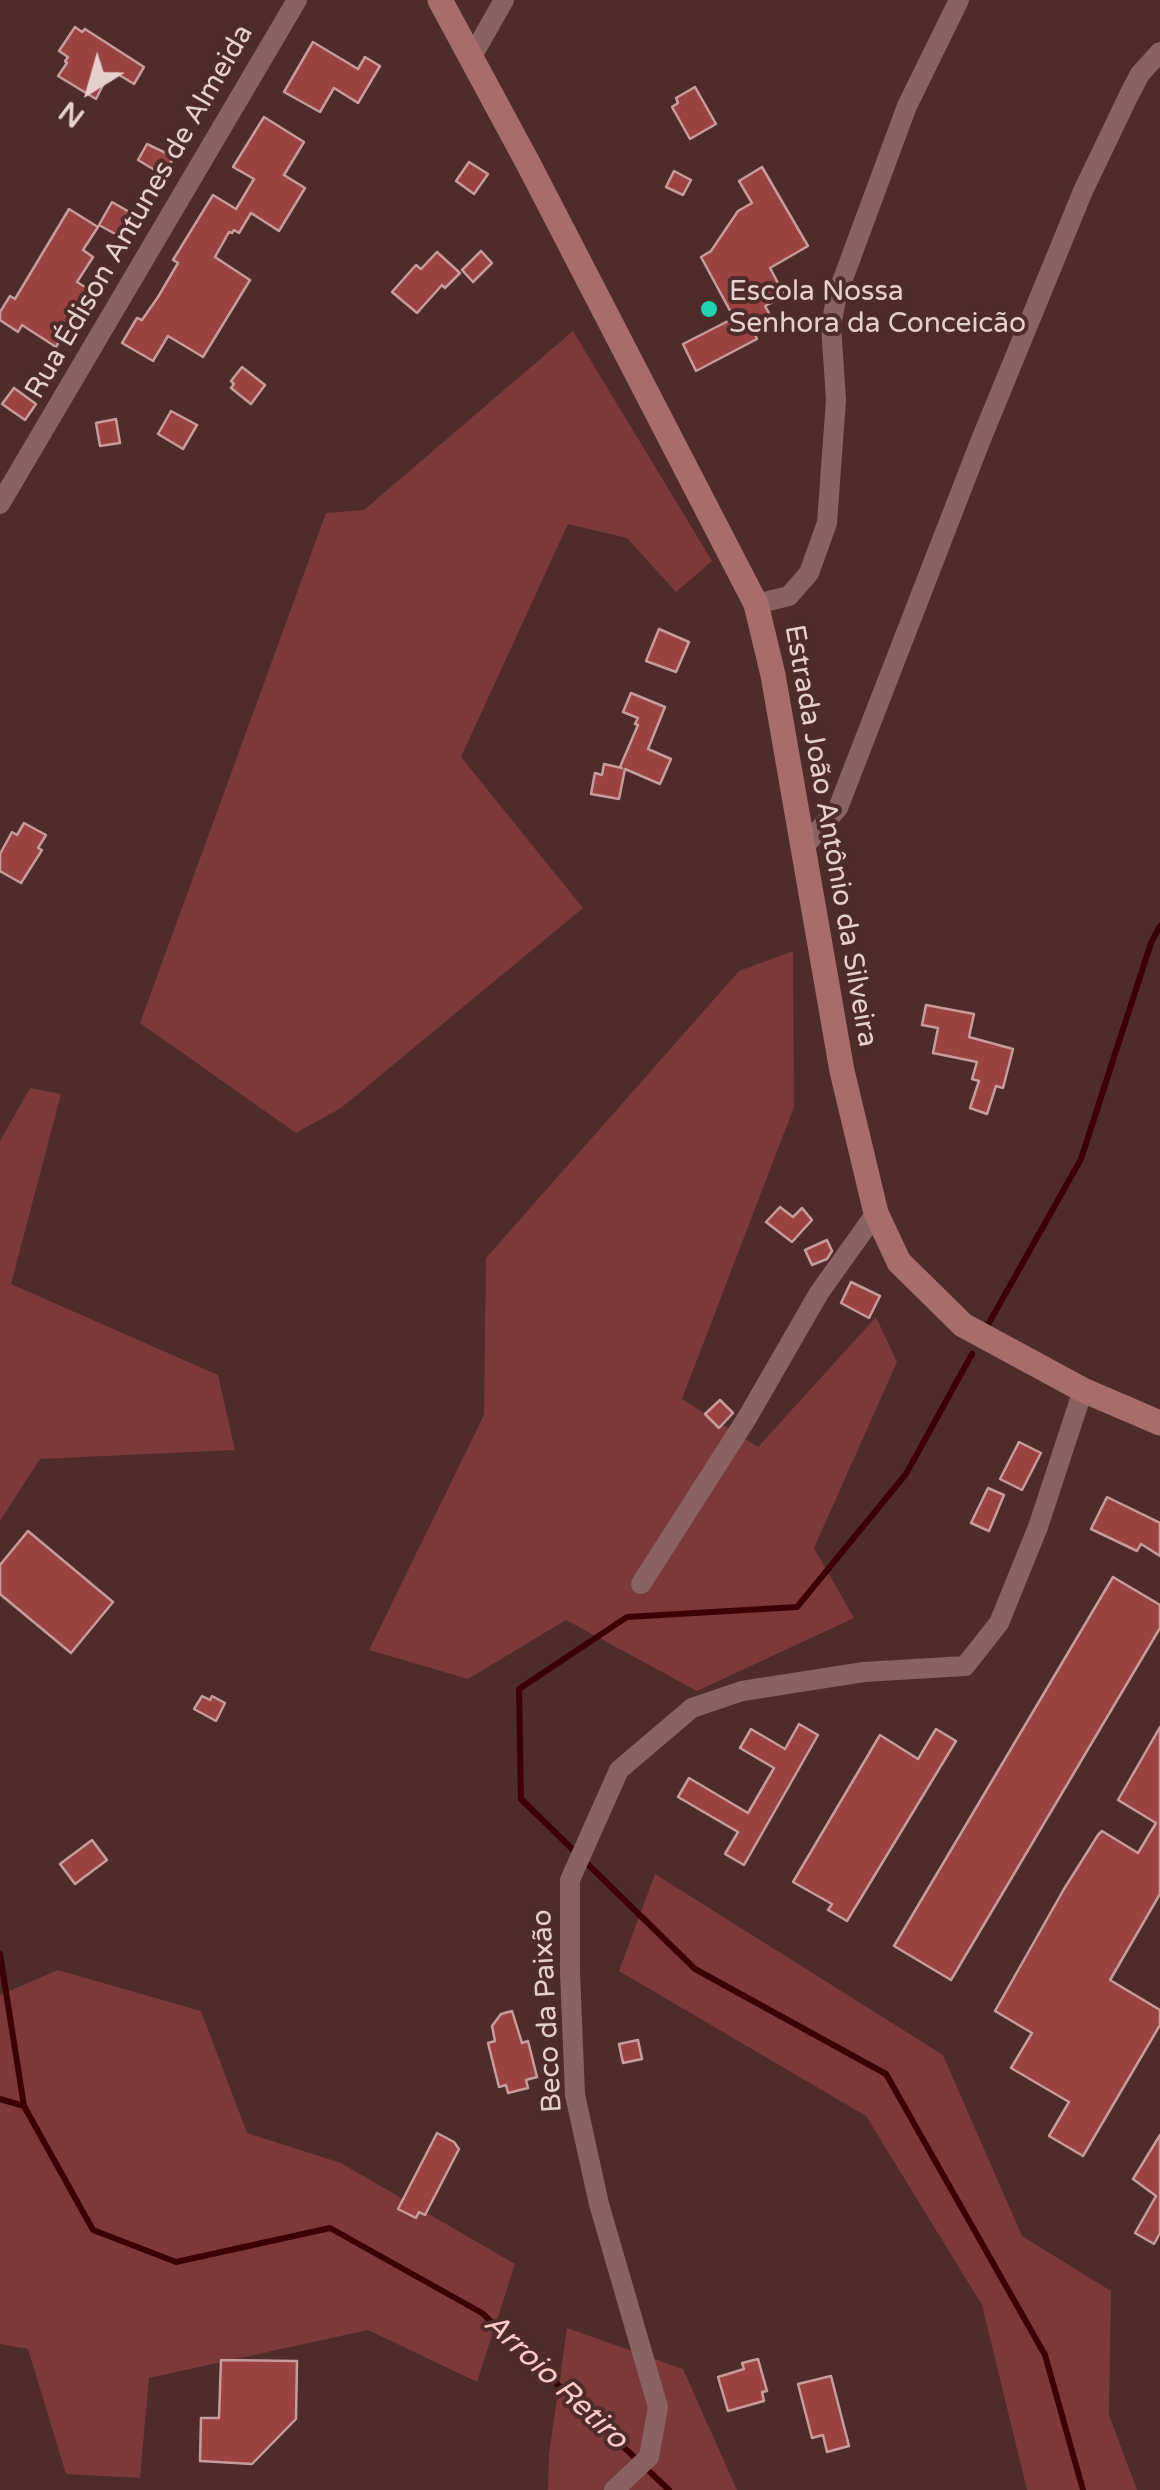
<!DOCTYPE html>
<html>
<head>
<meta charset="utf-8">
<style>
  body { margin:0 }
  #map { position:relative; width:1160px; height:2490px; overflow:hidden; background:#4d2c2a; font-family:"Varela Round",sans-serif }
  canvas { display:block }
  .north { position:absolute; left:40px; top:40px; width:100px; height:100px; -webkit-text-stroke:8px #4d2c2a; paint-order:stroke; rotate:217deg; font-size:28px; font-weight:700; line-height:40px; text-align:center; color:#e6d0ce }
  .north::after { content:''; display:block; margin:auto; width:35px; height:45px; background:#e6d0ce; clip-path:polygon(50% 0,100% 100%,50% 72%,0 100%) }
</style>
</head>
<body>
<div id="map">
<canvas width="1160" height="2490"></canvas>
<div class="north">N</div>
</div>
<script>
const g = document.querySelector('canvas').getContext('2d');
g.lineJoin = 'round';
function fill(path, color) {
  g.fillStyle = color;
  g.fill(path, 'evenodd');
}
function shape(rows) {
  const path = new Path2D();
  for (const r of rows) {
    path.moveTo(r[0], r[1]);
    for (let i = 2; i < r.length; i += 2) path.lineTo(r[i], r[i + 1]);
  }
  return path;
}
function trace(path, color, width, dash) {
  g.strokeStyle = color;
  g.lineWidth = width;
  g.lineCap = dash ? 'butt' : 'round';
  g.setLineDash(dash || []);
  g.stroke(path);
}
function label(font, color, halo, rows, align = 'center') {
  g.font = font + ' "Varela Round",sans-serif';
  g.lineWidth = 8;
  g.setLineDash([]);
  g.textBaseline = 'middle';
  g.strokeStyle = halo;
  g.fillStyle = color;
  for (const [text, x, y, turn = 0] of rows) {
    g.save();
    g.translate(x, y);
    g.rotate((+turn || 0) * Math.PI / 180);
    g.textAlign = isNaN(turn) ? turn : align;
    if (halo) g.strokeText(text, 0, 0);
    g.fillText(text, 0, 0);
    g.restore();
  }
}
fill(shape([
  [573,331,712,561,676,592,627,538,568,524,461,757,583,908,341,1108,296,1133,140,1023,326,513,364,510],
  [793,951,794,1107,682,1399,758,1447,876,1317,897,1362,814,1548,854,1618,697,1691,566,1620,468,1679,369,1650,484,1415,486,1258,739,971],
  [30,1088,61,1094,11,1284,218,1375,235,1450,40,1459,0,1521,0,1141],
  [655,1874,943,2055,1022,2236,1111,2291,1109,2415,1137,2490,1027,2490,982,2305,866,2116,619,1971],
  [58,1970,201,2011,247,2133,341,2163,515,2264,477,2382,368,2330,149,2378,140,2478,66,2474,28,2349,0,2344,0,1995],
  [567,2328,683,2369,737,2490,548,2490,549,2454]
]), '#7c3937');
trace(shape([
  [989,1323,1081,1159,1151,943,1160,926],
  [972,1354,906,1474,797,1607,627,1617,519,1689,521,1799,695,1969,886,2074,1045,2355,1083,2490],
  [0,1954,24,2106,93,2230,176,2262,330,2228,482,2313,669,2490],
  [0,2099,24,2106]
]), '#3c0003', 6);
const building = shape([
  [75,27,82,32,85,29,144,67,134,84,116,73,113,78,108,75,96,99,58,76,67,63,65,61,68,57,59,51,75,27],
  [313,42,358,69,365,57,380,66,358,103,334,88,320,112,284,92,313,42],
  [695,87,716,124,690,139,672,107,678,103,676,98,695,87],
  [264,117,304,142,284,175,305,188,279,231,251,213,239,233,234,230,232,233,229,232,215,257,250,280,203,357,168,336,153,361,122,343,137,318,142,320,158,297,178,263,173,260,213,195,236,209,254,179,233,167,264,117],
  [147,144,174,157,163,175,138,160,147,144],
  [469,162,488,174,474,194,456,181,469,162],
  [762,167,808,246,770,268,785,296,765,306,773,320,753,330,757,339,696,371,683,344,734,318,701,257,711,251,738,211,752,203,739,181,762,167],
  [674,171,691,180,683,195,666,187,674,171],
  [112,202,138,217,129,234,120,230,117,235,99,225,112,202],
  [69,209,98,227,83,250,93,257,77,282,96,294,80,319,85,322,76,335,66,330,56,347,22,325,18,332,0,320,0,312,10,296,15,299,69,209],
  [481,251,492,263,473,282,462,270,481,251],
  [437,252,460,273,445,288,442,285,417,313,392,292,416,265,421,269,437,252],
  [242,367,265,385,251,404,231,388,234,384,231,381,242,367],
  [14,388,36,404,25,420,2,404,14,388],
  [171,411,197,425,183,449,158,434,171,411],
  [116,419,120,443,100,446,96,423,116,419],
  [659,629,689,642,676,672,646,661,659,629],
  [631,693,665,707,648,749,671,759,660,784,625,769,619,799,591,794,595,773,602,775,604,764,622,768,620,767,638,725,635,724,638,718,623,712,631,693],
  [24,823,46,835,38,848,42,850,21,883,0,871,0,854,12,832,17,835,24,823],
  [926,1005,974,1014,969,1037,1013,1049,1003,1088,996,1086,987,1114,970,1108,979,1081,972,1079,977,1062,933,1053,938,1028,922,1025,926,1005],
  [780,1207,793,1217,802,1208,812,1220,792,1242,766,1222,780,1207],
  [827,1240,832,1251,827,1259,812,1265,805,1250,827,1240],
  [851,1282,880,1296,869,1318,841,1303,851,1282],
  [720,1400,733,1413,719,1428,705,1414,720,1400],
  [1019,1442,1041,1453,1022,1490,1000,1479,1019,1442],
  [988,1488,1004,1495,989,1531,971,1523,988,1488],
  [1107,1497,1160,1523,1160,1556,1141,1544,1137,1551,1091,1529,1107,1497],
  [28,1531,113,1602,71,1653,0,1594,0,1565,28,1531],
  [1113,1577,1160,1605,1160,1628,951,1980,894,1946,1113,1577],
  [202,1696,210,1700,212,1696,225,1703,216,1721,194,1709,202,1696],
  [799,1724,818,1735,744,1865,725,1854,738,1832,678,1797,689,1778,748,1813,774,1768,740,1748,751,1729,785,1749,799,1724],
  [1160,1727,1160,1894,1110,1980,1160,2010,1160,2025,1083,2156,1049,2136,1069,2102,1011,2068,1032,2033,995,2011,1064,1889,1098,1835,1102,1831,1138,1853,1156,1823,1118,1800,1160,1727],
  [936,1729,956,1741,847,1921,828,1910,832,1904,793,1882,880,1735,918,1759,936,1729],
  [92,1840,107,1860,75,1884,60,1864,92,1840],
  [512,2011,522,2043,528,2041,537,2077,526,2080,528,2088,508,2093,506,2085,499,2087,488,2043,495,2041,492,2026,501,2014,512,2011],
  [638,2040,642,2059,623,2063,619,2044,638,2040],
  [437,2133,454,2142,459,2149,425,2215,419,2212,416,2218,398,2209,437,2133],
  [1160,2135,1160,2233,1154,2244,1135,2233,1156,2196,1133,2179,1160,2135],
  [758,2359,767,2391,762,2392,764,2401,728,2411,718,2377,744,2369,742,2363,758,2359],
  [221,2360,297,2361,296,2419,252,2464,200,2461,201,2418,219,2418,221,2360],
  [831,2376,849,2446,827,2452,823,2435,812,2438,798,2384,831,2376]
]);
fill(building, '#9b4341');
trace(building, '#c69d9a', 2.5);
trace(shape([
  [471,58,504,0],
  [0,504,297,0],
  [756,604,789,596,809,573,827,523,836,400,831,325,837,295,907,106,959,0],
  [803,848,838,808,980,442,1083,191,1129,95,1140,74,1160,52],
  [641,1584,747,1418,819,1293,876,1213],
  [614,2490,649,2457,658,2407,599,2204,575,2095,570,1972,570,1880,619,1770,692,1708,742,1691,864,1672,965,1666,999,1623,1038,1527,1083,1390]
]), '#896361', 20);
trace(shape([
  [440,0,529,165,756,604,773,675,842,1071,876,1213,899,1262,963,1325,1083,1390,1160,1423]
]), '#a86c69', 25);
for (const [x, y, r, color] of [
  [709,309,10,"#20d5b0"]
]) {
  const dot = new Path2D();
  dot.arc(x, y, r, 0, 2 * Math.PI);
  g.fillStyle = color;
  g.fill(dot);
  trace(dot, '#4d2c2a', 4);
}
label('28px', '#e6d0ce', '#4d2c2a', [
  ["Rua Édison Antunes de Almeida",140,212,-60],
  ["Estrada João Antônio da Silveira",830,836,80],
  ["Beco da Paixão",548,2011,-93]
]);
label('28px', '#e6d0ce', '#4d2c2a', [
  ["Escola Nossa",729,293],
  ["Senhora da Conceicão",729,325]
], 'left');
label('italic 30px', '#fdcac5', '#4d2c2a', [
  ["Arroio Retiro",555,2382,43]
]);
</script>
</body>
</html>
